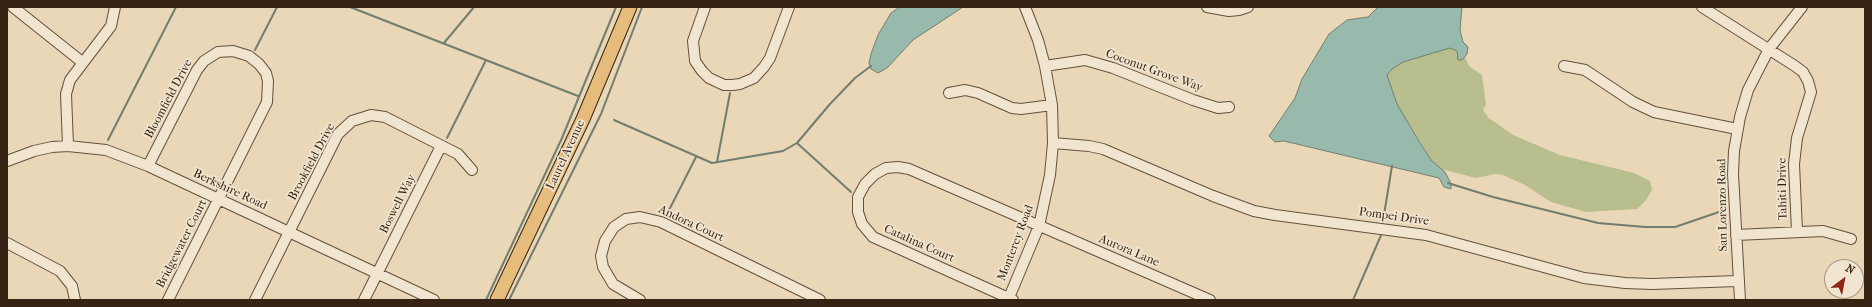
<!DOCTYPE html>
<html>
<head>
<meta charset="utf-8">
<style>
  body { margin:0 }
  #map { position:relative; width:1872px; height:307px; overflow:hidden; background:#ead7b7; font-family:"IM FELL French Canon",serif }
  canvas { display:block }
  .frame { position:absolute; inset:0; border:8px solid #372313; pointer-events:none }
  .north { position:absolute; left:1824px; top:259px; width:40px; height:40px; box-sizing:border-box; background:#f1e5d0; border:1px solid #a79784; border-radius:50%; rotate:32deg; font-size:11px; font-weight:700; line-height:16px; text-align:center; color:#372313 }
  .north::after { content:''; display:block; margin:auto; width:14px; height:18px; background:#8f2418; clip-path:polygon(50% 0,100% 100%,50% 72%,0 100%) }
</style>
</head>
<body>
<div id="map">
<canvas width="1872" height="307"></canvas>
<div class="frame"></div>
<div class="north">N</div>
</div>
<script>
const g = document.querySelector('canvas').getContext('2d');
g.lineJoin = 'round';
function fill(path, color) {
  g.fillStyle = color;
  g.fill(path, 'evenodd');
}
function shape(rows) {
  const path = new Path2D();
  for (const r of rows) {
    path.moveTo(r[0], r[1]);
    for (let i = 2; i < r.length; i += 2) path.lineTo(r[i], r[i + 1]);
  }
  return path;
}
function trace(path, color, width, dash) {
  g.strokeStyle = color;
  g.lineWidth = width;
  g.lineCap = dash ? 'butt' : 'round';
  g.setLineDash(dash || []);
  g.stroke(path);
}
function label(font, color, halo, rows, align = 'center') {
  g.font = font + ' "IM FELL French Canon",serif';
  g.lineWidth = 3.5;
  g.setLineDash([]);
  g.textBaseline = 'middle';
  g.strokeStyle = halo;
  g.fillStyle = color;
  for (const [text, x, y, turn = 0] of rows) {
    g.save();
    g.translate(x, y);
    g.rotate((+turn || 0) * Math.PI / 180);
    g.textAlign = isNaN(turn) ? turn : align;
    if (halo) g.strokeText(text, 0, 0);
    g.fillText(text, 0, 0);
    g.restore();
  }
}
fill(shape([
  [1450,48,1457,51,1462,60,1465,57,1469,66,1482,75,1486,104,1483,110,1489,118,1513,135,1560,155,1634,173,1650,181,1652,190,1646,200,1637,209,1586,212,1551,202,1525,185,1503,175,1495,174,1476,178,1441,169,1432,161,1408,123,1397,104,1387,75,1392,69,1403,62]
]), '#b8be8d');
const water = shape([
  [900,7,963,7,913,40,887,68,878,73,871,69,869,63,871,54,878,35,891,13,900,7],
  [1378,7,1462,7,1460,30,1463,42,1468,47,1467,54,1462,60,1458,60,1457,51,1450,48,1403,62,1392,69,1387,75,1397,104,1420,143,1432,161,1445,172,1451,184,1451,189,1444,187,1439,178,1284,141,1275,142,1269,136,1295,98,1302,79,1329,34,1347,20,1368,17,1378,7]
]);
fill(water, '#98baac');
trace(water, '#717e6f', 1);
trace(shape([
  [350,7,578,96],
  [444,43,474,7],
  [255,50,277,7],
  [614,120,712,163,783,151,797,143,830,104,855,78,871,66],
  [447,138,486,60],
  [108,140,176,7],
  [797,143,851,192],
  [717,162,730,93],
  [1448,183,1493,197,1598,223,1645,227,1675,227,1719,212],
  [665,218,696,157],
  [1382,227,1392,166],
  [486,300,562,138,616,7],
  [509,300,601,114,642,7],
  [1353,300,1382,233]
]), '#717e6f', 2);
const minor = shape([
  [13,7,82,62],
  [705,7,693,41,695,61,702,71,709,78,724,85,732,85,740,84,754,78,764,67,770,58,789,7],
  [1207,7,1229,11,1239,10,1248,7],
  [1702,7,1795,66,1803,72,1808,81,1811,92,1797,138,1794,164,1797,231],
  [1045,66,1085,60,1113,68,1193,100,1218,108,1229,107],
  [1564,66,1585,70,1633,102,1654,112,1737,129],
  [949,93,965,90,978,93,1012,108,1021,109,1052,105],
  [1053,143,1089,146,1103,149,1213,196,1254,211,1275,215,1426,235,1584,278,1625,283,1652,284,1738,281],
  [68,146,66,94,70,80,111,26,115,7],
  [7,161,34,151,52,147,68,146,106,150,148,166,434,300],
  [148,166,197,70,204,61,218,52,233,51,249,56,259,64,266,73,268,81,267,102,168,300],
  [1736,235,1823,231,1851,239],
  [7,243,60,271,72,286,75,300],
  [255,300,338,134,352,121,371,115,385,117,458,154,472,170],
  [364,300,441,146],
  [640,300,613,284,603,267,601,256,605,241,614,227,626,219,640,217,661,222,820,300],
  [1008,300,1039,226,1050,175,1053,143,1052,105,1045,66,1038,40,1025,7],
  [1013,300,873,237,862,224,858,212,858,197,865,184,875,174,886,168,898,167,909,169,1210,300],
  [1740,300,1733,174,1734,151,1740,117,1748,90,1769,49,1802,7]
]);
const major = shape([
  [497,300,583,119,630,7]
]);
trace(minor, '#64503c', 12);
trace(major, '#372313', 15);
trace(minor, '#f1e5d0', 10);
trace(major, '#e5bc7c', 13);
label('12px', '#372313', '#f1e5d0', [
  ["Coconut Grove Way",1154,71,20],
  ["Bloomfield Drive",169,99,-62],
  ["Laurel Avenue",566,155,-65],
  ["Brookfield Drive",312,162,-62],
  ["Tahiti Drive",1783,189,-91],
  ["Berkshire Road",230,190,25],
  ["Boswell Way",398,204,-63],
  ["San Lorenzo Road",1723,205,-91],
  ["Pompei Drive",1394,217,8],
  ["Andora Court",691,224,25],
  ["Monterey Road",1016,243,-69],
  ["Bridgewater Court",182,244,-63],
  ["Catalina Court",919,244,24],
  ["Aurora Lane",1129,251,23]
]);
</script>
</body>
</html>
